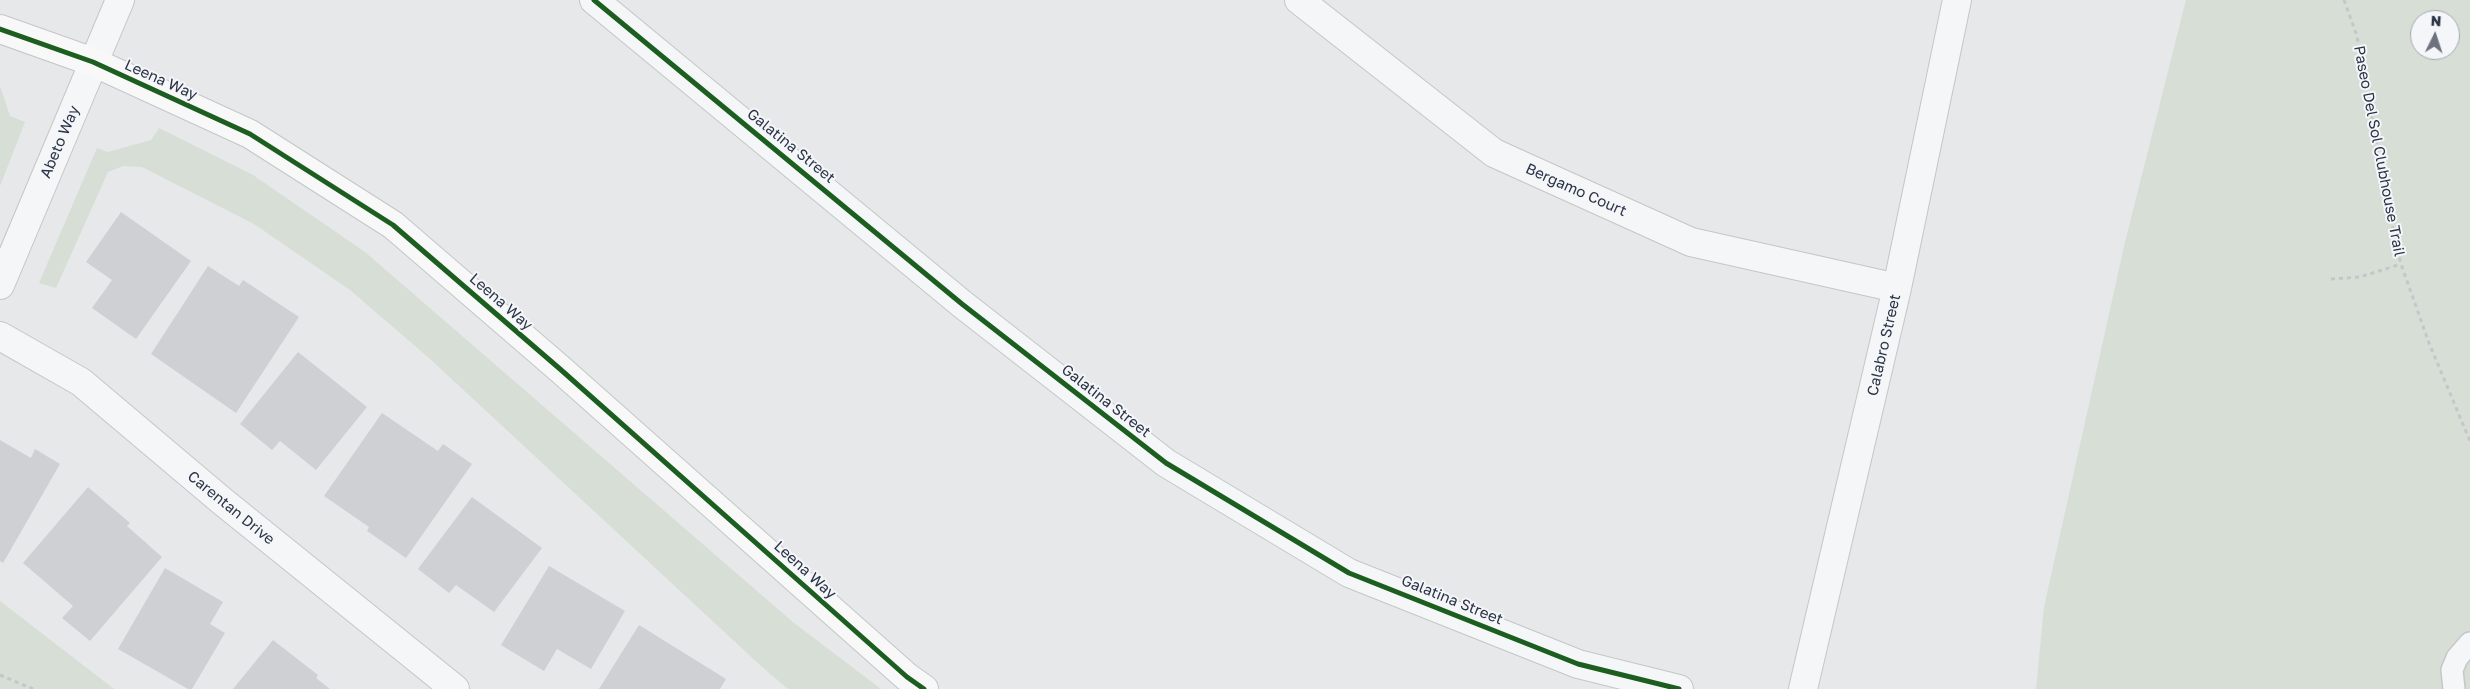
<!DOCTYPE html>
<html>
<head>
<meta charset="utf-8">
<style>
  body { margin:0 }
  #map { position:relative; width:2470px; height:689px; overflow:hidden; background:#e6e8ea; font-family:"Golos Text",sans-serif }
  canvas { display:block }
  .north { position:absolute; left:2410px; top:10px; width:50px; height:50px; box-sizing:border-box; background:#f4f6f9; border:1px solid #a4a8b1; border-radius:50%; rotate:4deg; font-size:14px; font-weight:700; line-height:20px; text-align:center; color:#2b3445 }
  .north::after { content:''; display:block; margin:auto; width:18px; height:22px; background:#6c737f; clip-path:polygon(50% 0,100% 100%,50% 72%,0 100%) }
</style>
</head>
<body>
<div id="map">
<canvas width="2470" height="689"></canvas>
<div class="north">N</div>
</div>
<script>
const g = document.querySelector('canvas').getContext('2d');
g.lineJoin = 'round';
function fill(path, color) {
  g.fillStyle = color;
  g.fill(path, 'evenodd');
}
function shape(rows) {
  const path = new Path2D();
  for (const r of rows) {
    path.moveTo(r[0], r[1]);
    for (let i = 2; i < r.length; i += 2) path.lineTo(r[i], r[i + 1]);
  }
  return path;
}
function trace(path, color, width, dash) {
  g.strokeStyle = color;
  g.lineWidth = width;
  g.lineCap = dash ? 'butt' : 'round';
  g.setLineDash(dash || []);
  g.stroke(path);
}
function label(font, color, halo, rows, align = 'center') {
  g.font = font + ' "Golos Text",sans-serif';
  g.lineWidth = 4;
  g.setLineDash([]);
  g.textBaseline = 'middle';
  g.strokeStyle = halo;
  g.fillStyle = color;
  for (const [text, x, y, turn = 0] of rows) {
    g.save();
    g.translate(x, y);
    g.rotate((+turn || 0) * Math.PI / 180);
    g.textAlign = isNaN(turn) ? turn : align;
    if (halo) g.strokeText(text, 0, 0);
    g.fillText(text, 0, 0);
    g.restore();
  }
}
fill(shape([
  [2186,0,2470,0,2470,689,2036,689,2044,607,2125,242],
  [2420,20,2450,20,2450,50,2420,50],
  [0,86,10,116,25,122,0,186],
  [159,128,253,175,365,252,794,623,881,689,788,689,761,666,429,358,350,290,254,224,142,167,123,166,108,172,56,288,39,283,97,148,108,152,151,140],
  [0,601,114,689,0,689]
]), '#d6ded6');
fill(shape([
  [121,212,191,261,136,339,92,308,112,280,86,262],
  [208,266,239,286,243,280,299,317,236,413,151,354],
  [298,352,367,407,316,470,280,441,272,450,240,424],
  [382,413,438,451,443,444,472,464,406,558,367,531,369,527,324,496],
  [0,440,31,458,35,449,60,464,3,563,0,561],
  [88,487,130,523,127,526,162,557,90,641,62,618,73,606,23,563],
  [472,497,542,548,494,612,456,585,449,593,418,569],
  [549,566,625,611,591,669,557,649,544,671,501,645],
  [165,568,223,602,210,624,225,633,192,689,188,689,118,649],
  [639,625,726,679,720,689,599,689],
  [273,640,318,675,316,678,330,689,233,689]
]), '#ced0d3');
const lane = shape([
  [2454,689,2452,670,2457,658,2470,643]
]);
const street = shape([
  [594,0,962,304,1166,463,1349,573,1578,664,1679,689],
  [1299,0,1494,153,1691,242,1897,288],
  [0,285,120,0],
  [0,336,81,382,222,501,455,689],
  [1803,689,1897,288,1957,0]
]);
const secondary = shape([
  [0,29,93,62,250,134,393,225,560,369,907,677,924,689]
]);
trace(lane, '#c4c6c8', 24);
trace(street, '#c4c6c8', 30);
trace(secondary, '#c4c6c8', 30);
trace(shape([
  [2344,0,2357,36,2387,202,2401,264,2429,343,2470,441],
  [2331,279,2360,277,2401,264],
  [0,675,33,689]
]), '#c5c6ca', 3, [4, 4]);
trace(lane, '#f5f6f7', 21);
trace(street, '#f5f6f7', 28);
trace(secondary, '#f8f8f8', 28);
trace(shape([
  [594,0,962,304,1166,463,1349,573,1578,664,1679,689],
  [0,29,93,62,250,134,393,225,560,369,907,677,924,689]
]), '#1b5e20', 5);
label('15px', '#2b3445', '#f4f6f9', [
  ["Leena Way",161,80,24],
  ["Abeto Way",60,142,-67],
  ["Galatina Street",791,146,39],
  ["Paseo Del Sol Clubhouse Trail",2379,151,79],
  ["Bergamo Court",1576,190,24],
  ["Leena Way",501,302,41],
  ["Calabro Street",1884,345,-77],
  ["Galatina Street",1106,401,38],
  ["Carentan Drive",231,508,39],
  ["Leena Way",805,570,42],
  ["Galatina Street",1452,600,22]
]);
</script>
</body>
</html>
